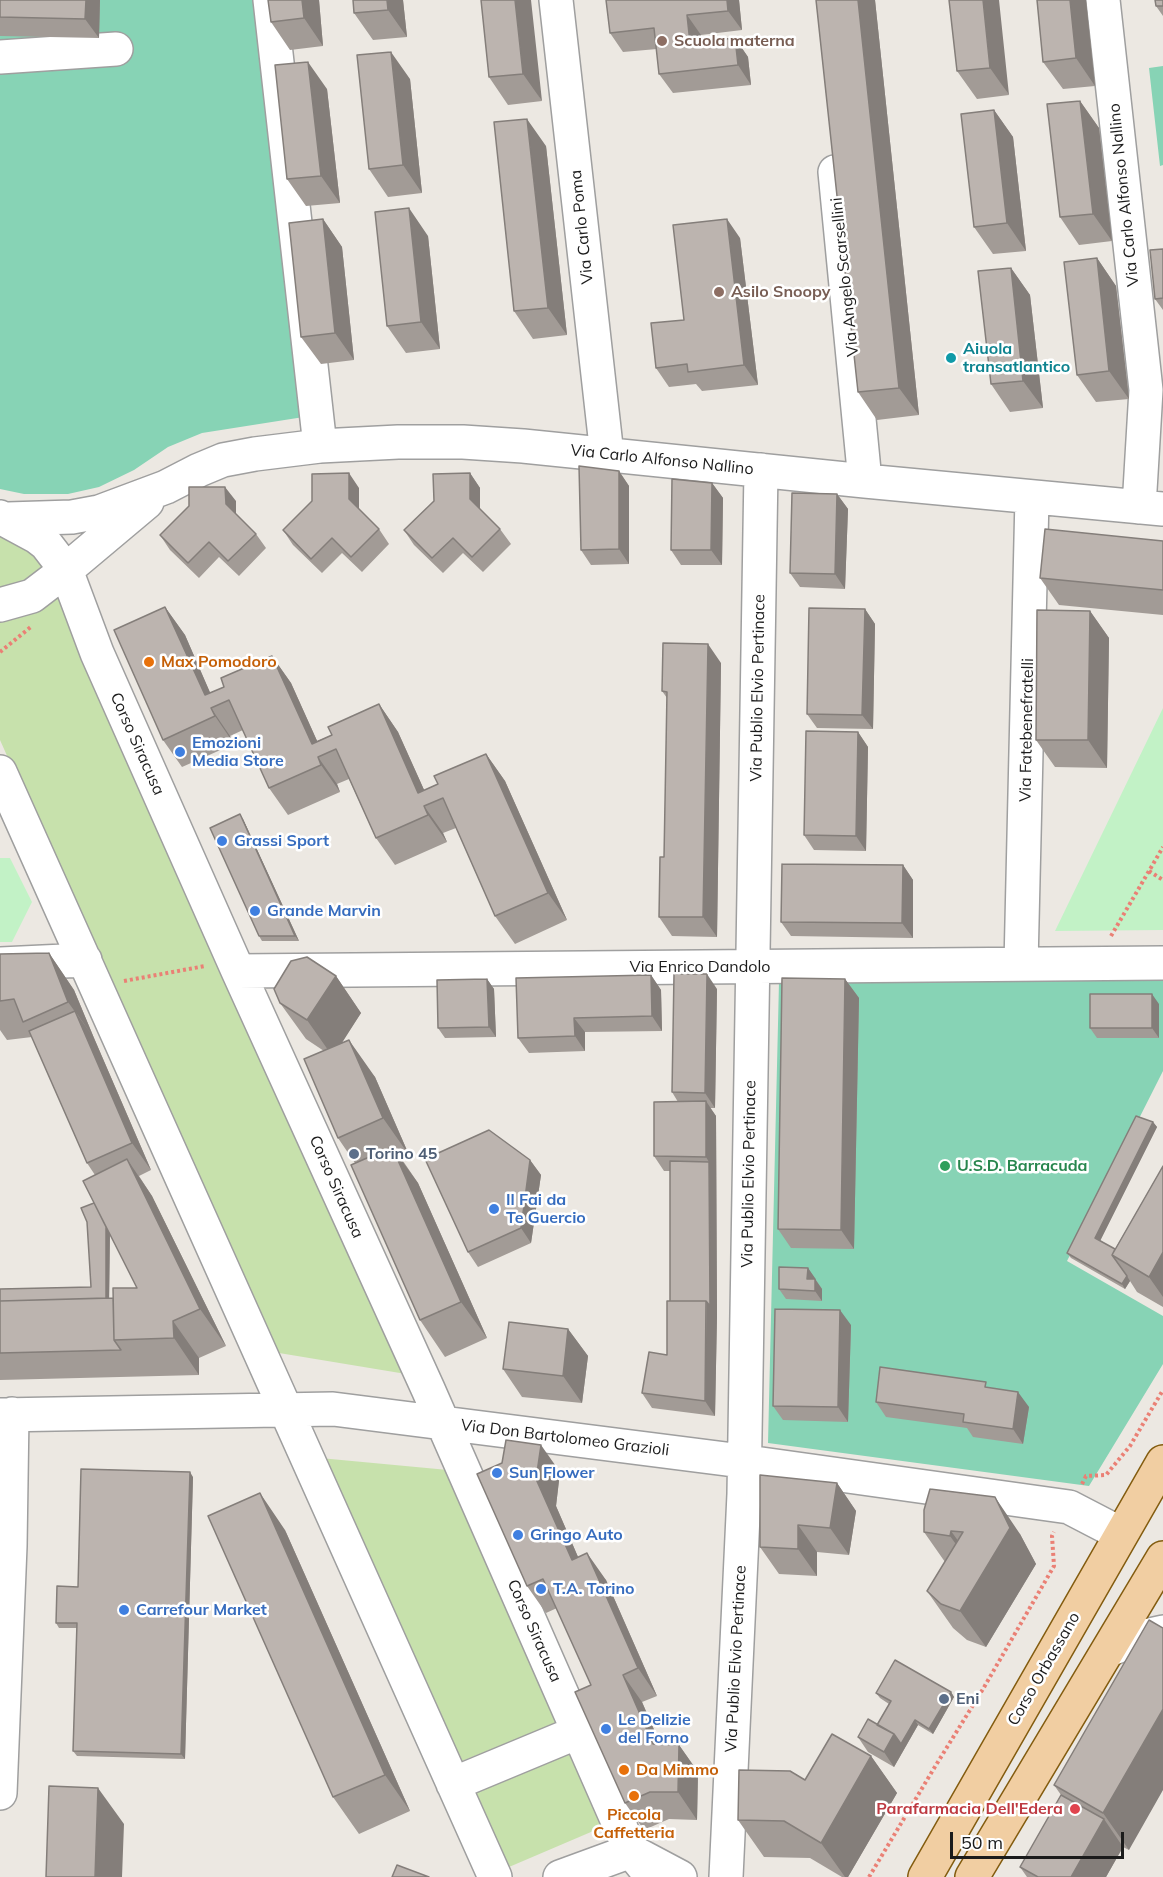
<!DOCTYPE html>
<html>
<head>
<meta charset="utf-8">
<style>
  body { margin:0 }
  #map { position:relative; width:1163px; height:1877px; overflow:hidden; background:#ece8e2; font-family:Mulish,sans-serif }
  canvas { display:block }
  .scale { position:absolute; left:950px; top:1832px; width:174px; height:27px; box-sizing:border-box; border:3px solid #1b1b1b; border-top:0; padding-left:8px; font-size:18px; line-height:21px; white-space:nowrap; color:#1b1b1b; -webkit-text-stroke:4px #fff; paint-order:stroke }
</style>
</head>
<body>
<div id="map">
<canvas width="1163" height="1877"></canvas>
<div class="scale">50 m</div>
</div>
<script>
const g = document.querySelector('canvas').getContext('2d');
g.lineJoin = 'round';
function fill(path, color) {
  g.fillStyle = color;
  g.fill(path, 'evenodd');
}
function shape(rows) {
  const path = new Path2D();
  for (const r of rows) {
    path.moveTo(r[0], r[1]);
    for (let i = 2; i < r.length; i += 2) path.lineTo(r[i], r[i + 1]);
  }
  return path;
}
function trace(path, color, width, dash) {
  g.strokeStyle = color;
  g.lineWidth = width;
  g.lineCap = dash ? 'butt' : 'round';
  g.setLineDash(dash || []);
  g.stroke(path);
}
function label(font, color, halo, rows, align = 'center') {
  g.font = font + ' Mulish,sans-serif';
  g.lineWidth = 5;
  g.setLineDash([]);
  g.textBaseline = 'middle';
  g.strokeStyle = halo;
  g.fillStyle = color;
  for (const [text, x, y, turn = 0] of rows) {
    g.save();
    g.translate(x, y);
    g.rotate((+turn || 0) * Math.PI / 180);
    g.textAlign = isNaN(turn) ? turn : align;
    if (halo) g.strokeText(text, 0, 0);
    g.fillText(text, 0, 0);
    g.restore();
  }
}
fill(shape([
  [0,525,50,569,0,594],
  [57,587,406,1374,273,1352,0,740,0,613],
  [320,1458,448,1470,560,1722,457,1763],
  [571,1747,605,1826,502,1870,468,1791]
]), '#c7e1ac');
fill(shape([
  [1163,708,1163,930,1055,931],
  [0,858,10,858,32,902,12,942,0,942]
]), '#c2f2c6');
fill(shape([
  [0,0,263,0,310,416,202,433,168,447,134,470,99,487,68,494,24,494,0,489],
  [1163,66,1163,165,1160,166,1149,68],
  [1163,976,1163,1071,1067,1261,1163,1316,1163,1364,1089,1486,768,1443,779,982]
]), '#87d3b5');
const minor = shape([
  [270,0,320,446],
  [556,0,607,455],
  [1103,0,1146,390,1139,507],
  [0,57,116,49],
  [835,172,865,481],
  [0,517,37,537,46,544,66,570,97,653,238,971,428,1389,615,1815,631,1851,652,1877],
  [8,519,72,517,99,512,166,487,199,470,223,460,255,454,320,446,398,442,463,442,523,446,865,481,1163,509],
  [0,605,32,596,66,570,147,502],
  [0,772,495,1877],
  [0,964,85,960],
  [1021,964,1032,497],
  [238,971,1163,963],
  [0,1415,333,1409,726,1459,1069,1507,1121,1534],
  [1109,1650,1140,1637,1163,1632],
  [453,1784,578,1732],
  [0,1793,10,1546,12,1414],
  [560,1877,631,1851,680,1877],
  [726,1877,744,1494,761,470]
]);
const major = shape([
  [925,1877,1163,1462],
  [972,1877,1163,1558]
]);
trace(minor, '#9f9f9f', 36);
trace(major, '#835c0f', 36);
trace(shape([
  [0,652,32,626],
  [1149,871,1163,880],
  [1111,936,1163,847],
  [124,981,205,966],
  [1082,1484,1086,1476,1106,1475,1130,1446,1163,1390],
  [869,1877,936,1765,983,1689,1054,1566,1052,1536,1054,1532]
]), '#ea8075', 4, [3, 3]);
trace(minor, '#fff', 33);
trace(major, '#f1cea2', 33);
fill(shape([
  [0,0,100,0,99,38,0,36],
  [268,0,319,0,323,46,290,50,271,22],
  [403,0,407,37,373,40,354,13],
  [481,0,542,101,508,105,489,77],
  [606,0,739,0,742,30,701,35,702,41,735,38,748,57,751,85,673,93,659,74,657,49,623,52,610,33],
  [816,0,875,0,919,415,877,420,858,392],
  [949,0,1009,95,977,99,957,71],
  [1037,0,1086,0,1095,86,1063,89,1043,62],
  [1163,0,1163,16,1156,6],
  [410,79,422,193,388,197,369,169],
  [327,89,340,203,306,206,287,179],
  [1080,101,1099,128,1112,241,1079,245,1060,217],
  [994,110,1013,137,1026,251,993,254,974,227],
  [546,146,567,335,533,339,514,311],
  [323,219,342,247,354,360,321,364,301,337],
  [428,236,440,349,406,353,387,326],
  [740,238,758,385,702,391,696,384,669,387,656,368,684,320],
  [1163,249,1163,310,1155,299],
  [1097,258,1116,286,1129,399,1096,402,1077,375],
  [1011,268,1030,295,1043,408,1010,412,991,384],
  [619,471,629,486,629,564,591,565,581,550],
  [470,473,480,488,480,509,500,529,511,544,483,572,463,553,443,573,414,545,404,530],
  [712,483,723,498,722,565,681,565,671,550],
  [359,488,359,510,379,529,389,544,362,572,342,553,322,573,293,545,283,530],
  [837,494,848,509,845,589,800,587,790,573],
  [236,501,236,514,256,534,266,548,239,576,219,557,199,578,170,550,160,535],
  [1163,541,1163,615,1059,605,1040,578],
  [165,607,185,635,210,693,224,687,272,656,291,683,317,741,332,735,379,704,398,732,424,790,438,784,486,754,505,781,567,920,515,944,495,916,456,828,443,833,447,842,395,865,376,838,349,779,337,784,340,792,288,815,269,788,243,730,230,736,234,744,182,767,163,740],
  [865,609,875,624,873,729,817,728,807,714],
  [1090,611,1109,638,1107,768,1055,767,1036,740],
  [721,663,717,937,672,936,659,917,664,857,667,698,662,691],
  [858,732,868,747,866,851,814,850,804,835],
  [243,819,299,941,262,941,259,936],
  [903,865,913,880,913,938,791,936,781,922],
  [49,953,74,990,94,1038,151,1170,139,1176,152,1196,226,1346,199,1358,199,1375,0,1380,0,1289,91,1287,95,1175,87,1163,32,1037,7,1040,0,1030,0,954],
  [110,1234,137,1288,113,1298,109,1298],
  [651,975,661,990,662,1031,585,1032,585,1051,529,1053,518,1038],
  [336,976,361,1013,341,1043,375,1077,409,1155,401,1158,418,1183,487,1338,445,1357,420,1320,355,1163,338,1138,324,1051,306,1039,280,1003],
  [487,979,494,989,496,1037,445,1038,438,1028],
  [845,979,859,998,854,1249,791,1248,778,1229],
  [717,989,715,1108,710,1108,716,1116,717,1316,715,1416,652,1408,642,1393,667,1355,670,1301,670,1171,664,1171,654,1156,678,1102,672,1092],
  [1159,1004,1159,1038,1097,1038,1090,1028],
  [1153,1122,1157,1127,1100,1241,1115,1249,1163,1166,1163,1307,1137,1292,1130,1281,1125,1289,1071,1258,1067,1253],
  [530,1160,541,1175,531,1243,478,1267,468,1252],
  [808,1268,822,1289,822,1301,786,1299,779,1289],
  [851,1325,848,1422,783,1420,773,1406],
  [568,1329,588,1356,582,1403,522,1397,503,1369],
  [990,1388,1029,1407,1023,1444,973,1437,967,1428,886,1417,876,1402],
  [560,1472,556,1506,578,1557,606,1580,657,1696,642,1702,661,1745,679,1745,698,1772,697,1820,669,1819,644,1830,625,1803,591,1685,557,1608,546,1613,527,1586],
  [193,1477,185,1759,77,1756,73,1751,77,1628,59,1628,56,1623,78,1587],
  [837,1483,856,1511,849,1555,817,1552,817,1576,779,1574,760,1547],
  [924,1510,1020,1534,1036,1564,986,1647,967,1640,953,1628,927,1591,945,1562,924,1532],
  [285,1530,410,1811,359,1834,333,1797],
  [1149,1620,1129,1850,1123,1847,1106,1877,1027,1877,1020,1867,1061,1795,1054,1785],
  [951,1692,954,1697,933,1734,918,1725,894,1767,868,1752,858,1737,877,1725,889,1704,880,1698,876,1693],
  [871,1756,897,1793,848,1877,842,1877,810,1858,764,1857,738,1820,805,1780]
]), '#a29b96');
fill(shape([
  [86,0,100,0,99,38,85,19],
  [302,0,319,0,323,46,304,18],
  [387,0,403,0,407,37,388,10],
  [515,0,531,0,542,101,523,74],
  [727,0,739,0,742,30,728,11],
  [858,0,875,0,919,415,899,388],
  [983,0,999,0,1009,95,990,68],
  [1070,0,1086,0,1095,86,1076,58],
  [687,15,701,35,704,62,690,43],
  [735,38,748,57,751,85,738,65],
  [391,52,410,79,422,193,403,165],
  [308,62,327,89,340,203,321,176],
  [1080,101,1099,128,1112,241,1093,214],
  [994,110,1013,137,1026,251,1007,223],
  [527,119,546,146,567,335,548,308],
  [409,208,428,236,440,349,421,322],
  [323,219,342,247,354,360,335,333],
  [727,219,740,238,758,385,744,365],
  [1097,258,1116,286,1129,399,1109,371],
  [1011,268,1030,295,1043,408,1023,381],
  [619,471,629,486,629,564,619,549],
  [349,473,359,488,359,514,349,499],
  [470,473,480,488,480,514,470,499],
  [712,483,723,498,722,565,711,550],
  [225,487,236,501,236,518,226,504],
  [837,494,848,509,845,589,835,574],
  [165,607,185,635,216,706,205,695],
  [865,609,875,624,873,729,862,715],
  [1090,611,1109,638,1107,768,1088,740],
  [708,644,721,663,717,937,703,917],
  [272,656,291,683,323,754,312,744],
  [379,704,398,732,430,803,418,793],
  [211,708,230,736,234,744,215,716],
  [858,732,868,747,866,851,856,836],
  [486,754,505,781,567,920,548,893],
  [318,757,337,784,340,792,321,765],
  [424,806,443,833,447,842,428,815],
  [240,814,243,819,299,941,295,936],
  [903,865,913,880,913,938,902,923],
  [49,953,74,990,94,1038,68,1002],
  [707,974,717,989,715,1108,705,1093],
  [651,975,661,990,662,1031,652,1016],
  [336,976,361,1013,333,1057,307,1020],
  [487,979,494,989,496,1037,489,1027],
  [845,979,859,998,854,1249,841,1230],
  [1152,994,1159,1004,1159,1038,1152,1028],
  [75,1011,94,1038,151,1170,132,1143],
  [574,1018,585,1032,585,1051,575,1036],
  [349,1040,375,1077,409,1155,383,1118],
  [706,1101,716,1116,717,1316,715,1416,705,1401,709,1162,706,1157],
  [1153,1122,1157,1127,1099,1243,1095,1238],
  [392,1147,418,1183,487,1338,461,1302],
  [127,1159,152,1196,226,1346,200,1309],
  [530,1160,541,1175,531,1243,521,1228],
  [106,1220,110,1225,109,1308,105,1303],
  [1163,1252,1163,1297,1149,1277],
  [808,1268,815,1278,814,1289,807,1279],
  [1127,1276,1130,1281,1125,1289,1122,1284],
  [815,1279,822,1289,822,1301,815,1291],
  [840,1310,851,1325,848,1422,838,1407],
  [173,1321,199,1358,199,1375,174,1338],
  [568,1329,588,1356,582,1403,563,1376],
  [1018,1392,1029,1407,1023,1444,1013,1429],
  [541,1445,560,1472,556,1506,591,1587,572,1560,536,1479],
  [190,1472,193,1477,185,1759,181,1754],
  [837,1483,856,1511,849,1555,830,1528],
  [260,1493,285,1530,410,1811,385,1775],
  [995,1497,1020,1534,1036,1564,986,1647,960,1611],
  [798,1525,817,1552,817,1576,798,1549],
  [951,1531,977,1567,976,1572,950,1536],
  [587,1553,606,1580,657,1696,638,1668],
  [623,1675,642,1702,672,1772,653,1744],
  [951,1692,954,1697,933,1734,929,1729],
  [1163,1709,1163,1790,1129,1850,1103,1813],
  [915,1720,918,1725,894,1767,884,1752,894,1734],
  [679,1745,698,1772,697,1820,678,1792],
  [871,1756,897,1793,848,1877,845,1877,821,1843],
  [98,1788,124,1824,122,1877,95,1877],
  [1104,1819,1123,1847,1106,1877,1071,1877]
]), '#847e7a');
const building = shape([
  [0,0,86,0,85,19,0,17,0,0],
  [268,0,302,0,304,18,271,22,268,0],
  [353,0,387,0,388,10,354,13,353,0],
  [481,0,515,0,523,74,489,77,481,0],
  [606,0,727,0,728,11,687,15,690,43,735,38,738,65,659,74,654,28,610,33,606,0],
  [816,0,858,0,899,388,858,392,816,0],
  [949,0,983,0,990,68,957,71,949,0],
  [1037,0,1070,0,1076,58,1043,62,1037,0],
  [1155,0,1163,0,1163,6,1156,6,1155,0],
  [391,52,403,165,369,169,357,55,391,52],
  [308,62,321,176,287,179,275,65,308,62],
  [1080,101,1093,214,1060,217,1047,104,1080,101],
  [994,110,1007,223,974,227,961,114,994,110],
  [527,119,548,308,514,311,494,122,527,119],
  [409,208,421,322,387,326,375,212,409,208],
  [323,219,335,333,301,337,289,223,323,219],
  [727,219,744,365,688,372,687,364,656,368,651,323,684,320,673,225,727,219],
  [1163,249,1163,298,1155,299,1150,250,1163,249],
  [1097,258,1109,371,1077,375,1064,262,1097,258],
  [1011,268,1023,381,991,384,978,271,1011,268],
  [579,466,619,471,619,549,581,550,579,466],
  [349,473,349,499,379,529,351,557,332,538,311,559,283,530,312,501,312,474,349,473],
  [470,473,470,499,500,529,472,557,453,538,432,558,404,530,434,501,433,474,470,473],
  [672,479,712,483,711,550,671,550,672,479],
  [189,487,225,487,226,504,256,534,228,561,209,542,188,563,160,535,189,506,189,487],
  [792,493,837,494,835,574,790,573,792,493],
  [1045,529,1163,541,1163,590,1040,578,1045,529],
  [165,607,205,695,224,687,221,678,272,656,312,744,332,735,328,727,379,704,418,793,438,784,434,776,486,754,548,893,495,916,443,798,424,806,428,815,376,838,336,749,318,757,321,765,269,788,229,700,211,708,215,716,163,740,114,630,165,607],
  [809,608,865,609,862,715,807,714,809,608],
  [1037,610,1090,611,1088,740,1036,740,1037,610],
  [663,643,708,644,703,917,659,917,660,857,664,857,667,692,662,691,663,643],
  [806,731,858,732,856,836,804,835,806,731],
  [240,814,295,936,259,936,210,828,240,814],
  [782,864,903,865,902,923,781,922,782,864],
  [49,953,68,1002,23,1022,14,999,0,1001,0,954,49,953],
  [307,957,336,976,307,1020,280,1003,274,989,291,961,307,957],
  [674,974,707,974,705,1093,672,1092,674,974],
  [651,975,652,1016,574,1018,575,1036,518,1038,516,978,651,975],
  [782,978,845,979,841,1230,778,1229,782,978],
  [487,979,489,1027,438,1028,437,980,487,979],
  [1090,994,1152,994,1152,1028,1090,1028,1090,994],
  [75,1011,132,1143,87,1163,29,1031,75,1011],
  [349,1040,383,1118,338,1138,304,1059,349,1040],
  [706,1101,706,1157,654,1156,654,1102,706,1101],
  [1136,1116,1153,1122,1095,1238,1115,1249,1112,1255,1127,1276,1122,1284,1067,1253,1136,1116],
  [489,1130,530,1160,521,1228,468,1252,425,1159,489,1130],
  [392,1147,461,1302,420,1320,351,1165,392,1147],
  [127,1159,200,1309,173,1321,174,1338,114,1340,113,1288,137,1288,83,1181,127,1159],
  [670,1161,709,1162,710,1306,706,1301,670,1301,670,1161],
  [1163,1166,1163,1252,1149,1277,1112,1255,1163,1166],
  [94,1203,106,1227,106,1298,0,1301,0,1289,91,1287,87,1222,81,1208,94,1203],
  [779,1267,808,1268,807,1279,815,1279,815,1291,779,1289,779,1267],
  [113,1298,114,1340,121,1350,0,1353,0,1301,113,1298],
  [667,1301,706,1301,705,1401,642,1393,649,1352,667,1355,667,1301],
  [775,1309,840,1310,838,1407,773,1406,775,1309],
  [509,1322,568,1329,563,1376,503,1369,509,1322],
  [880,1367,986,1382,985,1387,1018,1392,1013,1429,963,1422,964,1414,876,1402,880,1367],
  [506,1440,541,1445,536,1479,572,1560,587,1553,638,1668,623,1675,653,1744,679,1745,678,1792,650,1792,625,1803,575,1692,591,1685,543,1579,527,1586,477,1474,502,1463,506,1440],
  [81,1469,190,1472,181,1754,73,1751,77,1623,56,1623,57,1586,78,1587,81,1469],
  [760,1475,837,1483,830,1528,798,1525,798,1549,760,1547,760,1475],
  [930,1489,995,1497,1010,1528,960,1611,941,1604,927,1591,963,1532,951,1531,950,1536,924,1532,924,1510,930,1489],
  [260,1493,385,1775,333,1797,208,1516,260,1493],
  [1149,1620,1163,1628,1163,1709,1103,1813,1054,1785,1149,1620],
  [895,1660,951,1692,929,1729,915,1720,901,1744,894,1734,877,1725,891,1701,876,1693,895,1660],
  [868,1719,894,1734,884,1752,858,1737,868,1719],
  [832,1734,871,1756,821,1843,784,1821,738,1820,739,1770,790,1771,805,1780,832,1734],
  [49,1786,98,1788,95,1877,46,1877,49,1786],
  [1061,1795,1104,1819,1071,1877,1038,1877,1020,1867,1061,1795],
  [397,1865,429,1877,392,1877,397,1865]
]);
fill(building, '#bcb4af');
trace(building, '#847e7a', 1.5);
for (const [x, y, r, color] of [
  [662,41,6,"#8d6e63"],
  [719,292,6,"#8d6e63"],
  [951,358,6,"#0f9aa8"],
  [149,662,6,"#e8710a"],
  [180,752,6,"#3f7fe0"],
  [222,841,6,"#3f7fe0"],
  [255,911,6,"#3f7fe0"],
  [354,1154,6,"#5c6f8a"],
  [945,1166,6,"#2e9e5b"],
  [494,1209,6,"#3f7fe0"],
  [497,1473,6,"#3f7fe0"],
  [518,1535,6,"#3f7fe0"],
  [541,1589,6,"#3f7fe0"],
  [124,1610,6,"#3f7fe0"],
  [944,1699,6,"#5c6f8a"],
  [606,1729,6,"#3f7fe0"],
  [624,1770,6,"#e8710a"],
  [634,1796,6,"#e8710a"],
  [1075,1809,6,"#e0444e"]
]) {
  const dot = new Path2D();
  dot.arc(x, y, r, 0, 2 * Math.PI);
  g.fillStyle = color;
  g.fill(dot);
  trace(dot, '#fff', 2);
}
label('bold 16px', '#785e54', '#fff', [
  ["Scuola materna",674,41],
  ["Asilo Snoopy",731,292]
], 'left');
label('16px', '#1b1b1b', '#fff', [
  ["Via Carlo Alfonso Nallino",1124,195,-96],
  ["Via Carlo Poma",582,227,-96],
  ["Via Angelo Scarsellini",845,277,-96],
  ["Via Carlo Alfonso Nallino",662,460,6],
  ["Via Publio Elvio Pertinace",758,688,-89],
  ["Via Fatebenefratelli",1027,730,-89],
  ["Corso Siracusa",137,744,66],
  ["Via Enrico Dandolo",700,967],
  ["Via Publio Elvio Pertinace",749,1174,-89],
  ["Corso Siracusa",336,1187,66],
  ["Via Don Bartolomeo Grazioli",565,1438,7],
  ["Corso Siracusa",534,1631,66],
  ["Via Publio Elvio Pertinace",736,1659,-87],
  ["Corso Orbassano",1044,1669,-60]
]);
label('bold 16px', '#0d838f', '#fff', [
  ["Aiuola",963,349],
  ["transatlantico",963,367]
], 'left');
label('bold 16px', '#c56008', '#fff', [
  ["Max Pomodoro",161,662],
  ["Da Mimmo",636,1770],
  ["Piccola",634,1815,"center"],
  ["Caffetteria",634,1833,"center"]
], 'left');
label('bold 16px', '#366cbe', '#fff', [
  ["Emozioni",192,743],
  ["Media Store",192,761],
  ["Grassi Sport",234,841],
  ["Grande Marvin",267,911],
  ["Il Fai da",506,1200],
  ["Te Guercio",506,1218],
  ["Sun Flower",509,1473],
  ["Gringo Auto",530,1535],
  ["T.A. Torino",553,1589],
  ["Carrefour Market",136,1610],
  ["Le Delizie",618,1720],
  ["del Forno",618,1738]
], 'left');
label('bold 16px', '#4e5e75', '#fff', [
  ["Torino 45",366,1154],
  ["Eni",956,1699]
], 'left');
label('bold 16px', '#27864d', '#fff', [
  ["U.S.D. Barracuda",957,1166]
], 'left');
label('bold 16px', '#be3a42', '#fff', [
  ["Parafarmacia Dell'Edera",1063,1809]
], 'right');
</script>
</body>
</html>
